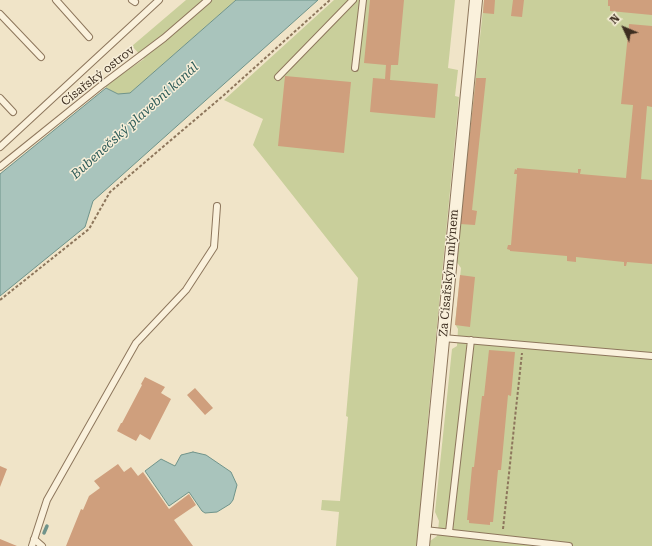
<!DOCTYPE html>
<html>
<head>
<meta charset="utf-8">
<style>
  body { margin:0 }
  #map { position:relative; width:652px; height:546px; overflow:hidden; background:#f0e4c8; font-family:"Roboto Serif",serif }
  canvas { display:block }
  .north { position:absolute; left:604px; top:8px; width:40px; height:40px; -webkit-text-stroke:3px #f7eed8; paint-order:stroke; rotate:314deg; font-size:11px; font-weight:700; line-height:16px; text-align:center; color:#3d2e20 }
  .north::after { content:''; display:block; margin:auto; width:14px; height:18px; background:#3d2e20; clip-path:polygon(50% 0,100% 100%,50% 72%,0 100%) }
</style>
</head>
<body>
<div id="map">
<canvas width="652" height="546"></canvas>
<div class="north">N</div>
</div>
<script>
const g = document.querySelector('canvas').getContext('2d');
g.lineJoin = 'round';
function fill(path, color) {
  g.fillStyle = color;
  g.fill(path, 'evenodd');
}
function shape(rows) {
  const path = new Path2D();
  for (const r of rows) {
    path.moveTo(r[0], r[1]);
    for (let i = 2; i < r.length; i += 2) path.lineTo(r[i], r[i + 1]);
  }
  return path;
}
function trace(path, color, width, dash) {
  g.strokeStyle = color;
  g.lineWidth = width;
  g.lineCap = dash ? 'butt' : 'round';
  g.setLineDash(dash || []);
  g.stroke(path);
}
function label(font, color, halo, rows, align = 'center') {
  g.font = font + ' "Roboto Serif",serif';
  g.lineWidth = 3;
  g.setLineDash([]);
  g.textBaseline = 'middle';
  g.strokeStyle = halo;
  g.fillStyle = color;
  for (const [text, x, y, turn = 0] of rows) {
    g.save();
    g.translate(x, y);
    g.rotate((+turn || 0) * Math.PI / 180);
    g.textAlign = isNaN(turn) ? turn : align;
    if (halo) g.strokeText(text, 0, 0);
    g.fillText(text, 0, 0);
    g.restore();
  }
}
fill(shape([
  [186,0,236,0,129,94,118,94,106,88,106,86,107,84,144,59,132,46],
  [334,0,455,0,448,68,458,70,455,96,459,97,427,430,425,474,417,546,336,546,339,512,321,510,322,500,340,501,348,417,346,416,358,278,253,145,263,119,224,100],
  [484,0,652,0,652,546,430,546,430,541,437,536,438,531,439,521,435,512,452,349,457,346,458,329,455,324,461,268,456,261]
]), '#c9cf9b');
const water = shape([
  [236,0,318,0,93,201,85,227,0,296,0,174,106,88,118,94,130,93,236,0],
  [193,452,206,455,231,472,237,485,233,500,230,504,217,512,205,513,202,511,189,492,169,506,145,471,161,459,175,466,181,455,193,452]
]);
fill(water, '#a9c4bc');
trace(water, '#6f938a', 1);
trace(shape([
  [44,533,47,526]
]), '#6f938a', 3.5);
fill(shape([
  [370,0,404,0,398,65,391,65,390,80,438,84,435,118,370,112,373,78,385,79,386,65,364,63],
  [484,0,495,0,494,14,483,13],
  [513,0,524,0,522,17,511,16],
  [608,0,652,0,652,15,610,11,610,6,608,6],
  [629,24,652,26,652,107,647,106,641,179,652,180,652,264,627,262,626,266,624,266,624,262,576,257,576,262,567,261,567,256,510,251,510,250,507,249,508,245,511,245,517,174,514,174,515,169,517,170,517,168,578,173,578,169,581,169,580,174,626,178,633,105,621,104],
  [285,76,351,82,344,153,278,146],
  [476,78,486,78,472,210,477,211,475,225,460,224],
  [460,275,475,277,470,327,455,325],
  [489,350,515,352,511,396,508,395,501,470,498,470,493,522,490,522,490,525,469,523,469,520,467,520,472,467,474,467,482,396,484,396],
  [145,377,165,387,161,393,171,399,150,440,140,434,136,441,117,431,121,423,122,423,142,385,141,384],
  [195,388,213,408,205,415,187,395],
  [118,464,124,472,131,467,138,476,143,472,169,509,189,494,196,505,174,520,193,546,66,546,81,509,83,510,89,496,100,488,94,481],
  [0,466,7,469,0,487],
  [0,539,17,546,0,546]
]), '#cf9f7d');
const lane = shape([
  [56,0,89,37],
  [132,0,135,2],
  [0,14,41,57],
  [355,68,363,0],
  [278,77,353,0],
  [0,98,13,112],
  [0,147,159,0],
  [0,167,103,84,164,38,208,0],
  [443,338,652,356],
  [425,530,569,546],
  [449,532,471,340],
  [34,539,42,546],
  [32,546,47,500,136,343,186,290,214,247,217,206]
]);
const street = shape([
  [423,546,476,0]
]);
trace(lane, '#8d765c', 8);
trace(street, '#8d765c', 14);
trace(shape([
  [0,300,89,229,110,192,224,95,330,0],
  [503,529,522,353]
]), '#8d765c', 2, [3, 2]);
trace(lane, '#faf1dc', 6);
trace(street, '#faf1dc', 12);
label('12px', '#3d2e20', '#f7eed8', [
  ["Císařský ostrov",98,76,-38],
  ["Za Císařským mlýnem",449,273,-85]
]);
label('italic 13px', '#2f5d5a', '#f7eed8', [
  ["Bubenečský plavební kanál",135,121,-42]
]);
</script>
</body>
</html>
